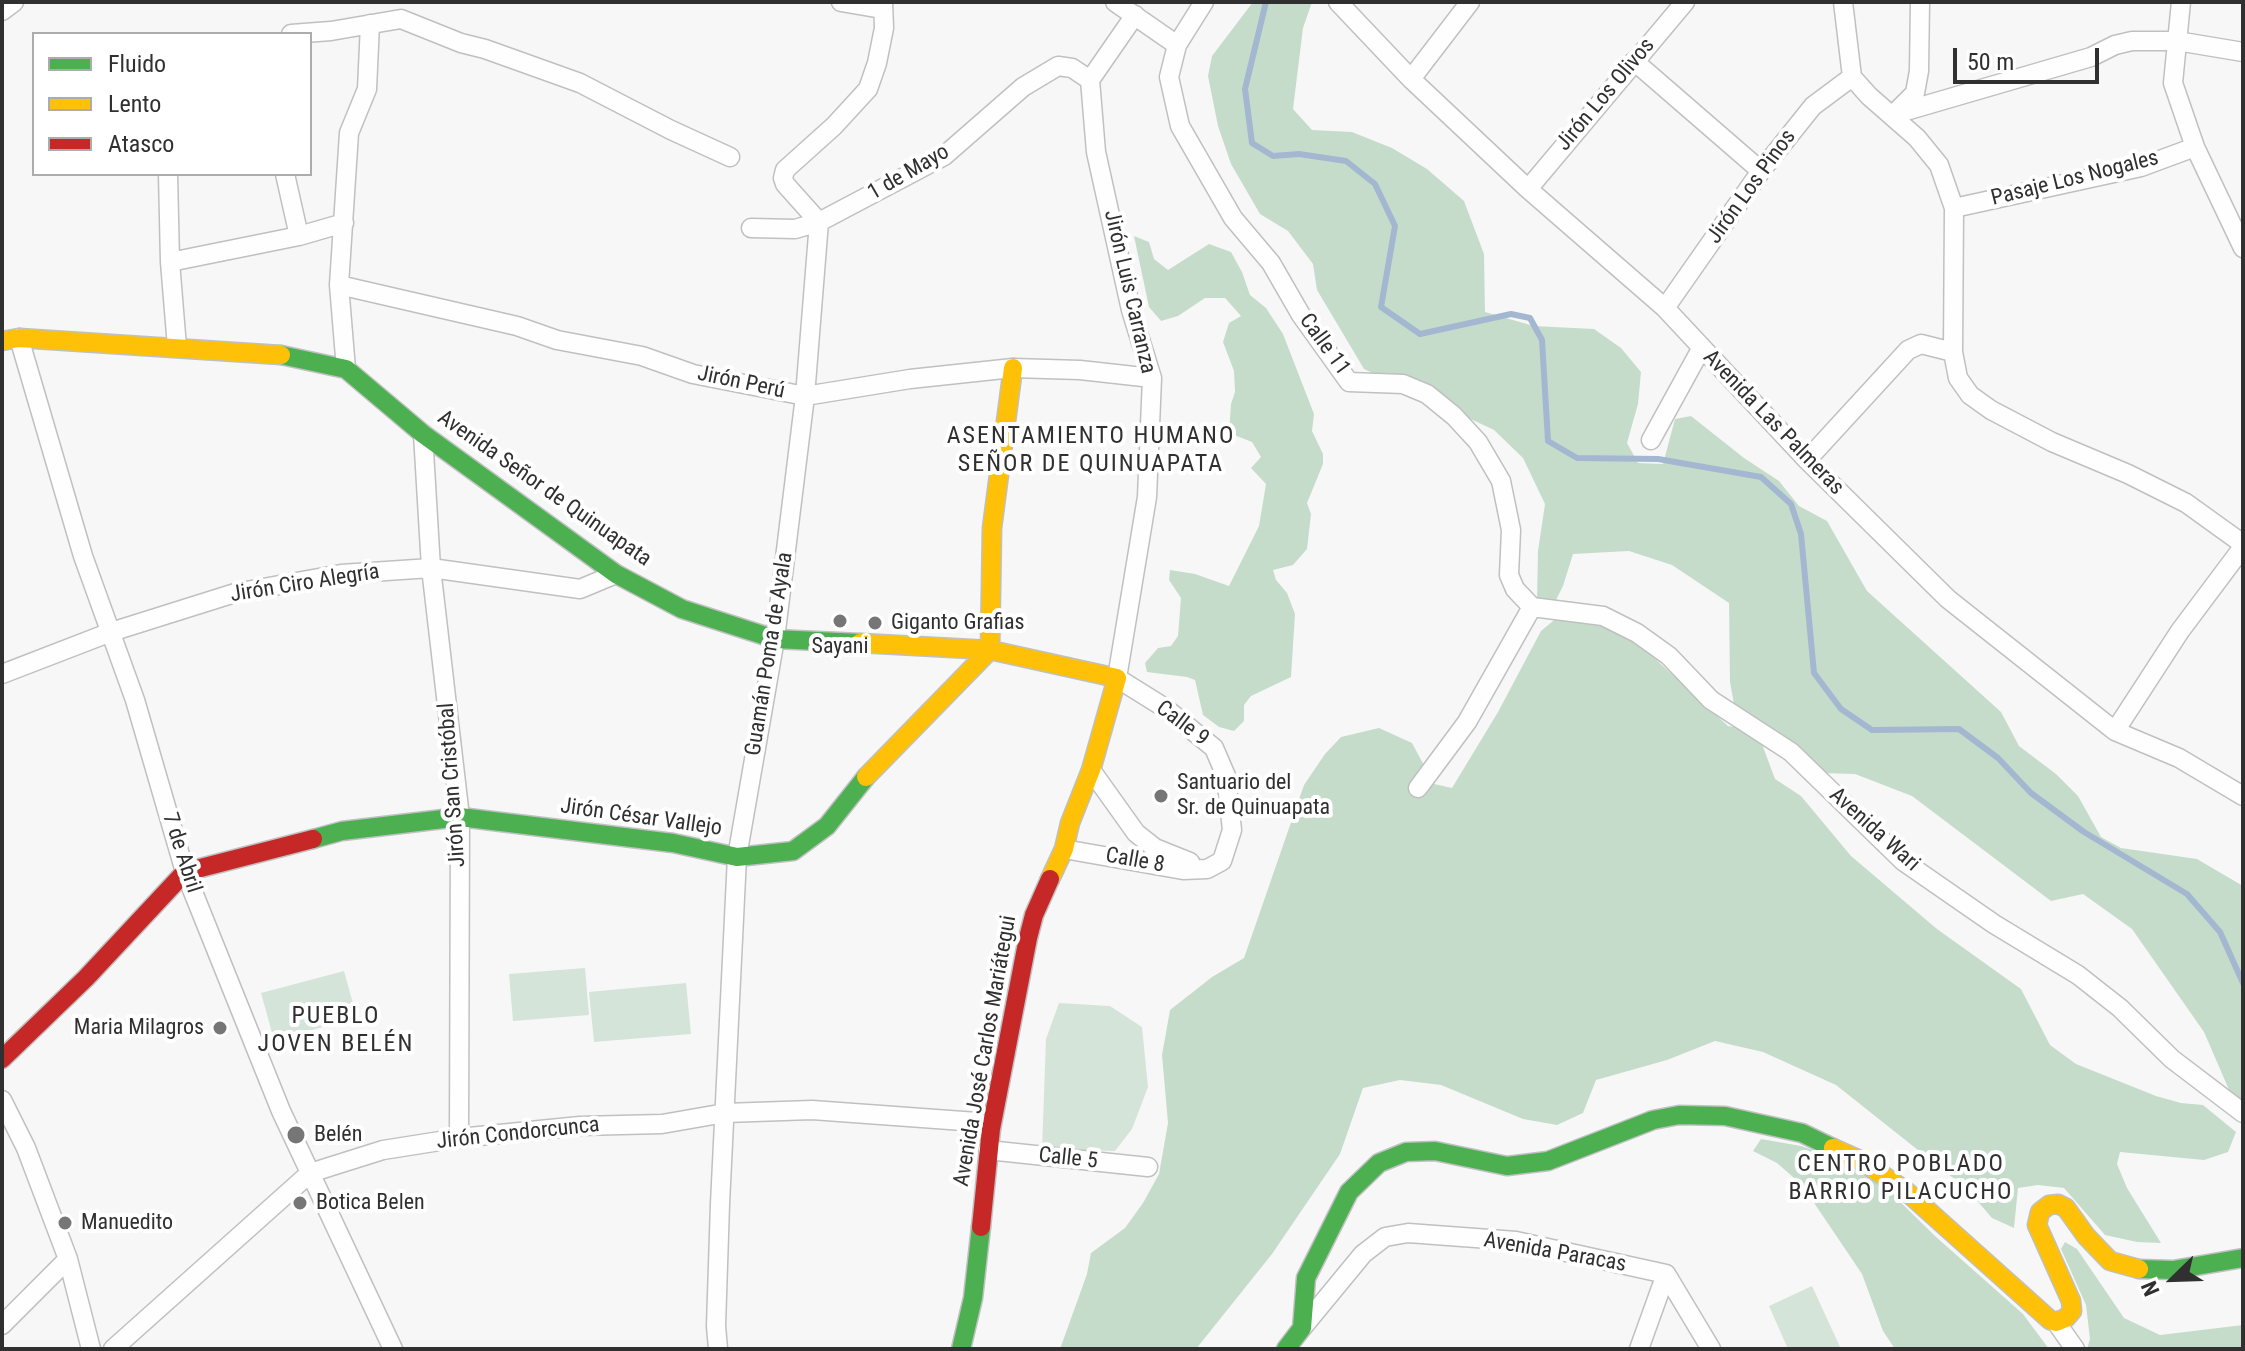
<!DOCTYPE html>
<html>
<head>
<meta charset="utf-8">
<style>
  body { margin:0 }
  #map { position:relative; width:2245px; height:1351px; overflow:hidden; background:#f7f7f8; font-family:"Roboto Condensed",sans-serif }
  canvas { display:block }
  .frame { position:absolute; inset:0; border:4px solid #303031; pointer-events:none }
  .legend { position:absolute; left:32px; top:32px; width:280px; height:144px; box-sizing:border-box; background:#fff; border:2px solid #acacad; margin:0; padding:10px 14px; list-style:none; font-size:24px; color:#303031 }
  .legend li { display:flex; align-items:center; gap:16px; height:40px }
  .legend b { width:40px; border:2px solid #acacad }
  .north { position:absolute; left:2133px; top:1239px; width:80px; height:80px; -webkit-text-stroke:6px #fff; paint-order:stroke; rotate:247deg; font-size:22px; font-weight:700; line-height:32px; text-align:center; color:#303031 }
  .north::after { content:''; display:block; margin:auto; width:28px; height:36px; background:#303031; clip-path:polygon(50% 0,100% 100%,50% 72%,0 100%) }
  .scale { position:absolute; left:1953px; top:48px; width:146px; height:36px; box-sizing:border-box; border:4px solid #303031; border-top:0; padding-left:10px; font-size:24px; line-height:28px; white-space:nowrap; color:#303031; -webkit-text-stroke:6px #fff; paint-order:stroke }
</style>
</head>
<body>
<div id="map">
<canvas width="2245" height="1351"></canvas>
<div class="frame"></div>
<ul class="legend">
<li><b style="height:10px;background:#4caf50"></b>Fluido</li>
<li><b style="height:10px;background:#ffc107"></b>Lento</li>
<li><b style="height:10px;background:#c62828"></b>Atasco</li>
</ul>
<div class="north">N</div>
<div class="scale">50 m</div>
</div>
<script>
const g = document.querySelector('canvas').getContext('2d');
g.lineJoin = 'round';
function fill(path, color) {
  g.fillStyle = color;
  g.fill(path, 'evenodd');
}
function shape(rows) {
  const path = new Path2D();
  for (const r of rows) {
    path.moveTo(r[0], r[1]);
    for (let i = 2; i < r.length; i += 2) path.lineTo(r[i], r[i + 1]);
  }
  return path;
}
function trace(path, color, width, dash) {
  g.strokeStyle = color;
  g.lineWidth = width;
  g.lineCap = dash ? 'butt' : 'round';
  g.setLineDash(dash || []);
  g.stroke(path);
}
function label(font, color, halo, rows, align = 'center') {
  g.font = font + ' "Roboto Condensed",sans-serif';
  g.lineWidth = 8;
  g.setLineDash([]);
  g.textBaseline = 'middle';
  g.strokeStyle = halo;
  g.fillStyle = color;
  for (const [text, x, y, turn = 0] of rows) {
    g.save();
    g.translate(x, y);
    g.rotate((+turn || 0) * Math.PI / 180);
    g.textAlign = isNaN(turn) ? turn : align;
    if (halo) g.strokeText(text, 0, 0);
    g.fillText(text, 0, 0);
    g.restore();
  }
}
fill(shape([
  [585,968,589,1015,513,1021,509,974],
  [344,971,357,1018,274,1040,261,993],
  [686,983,691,1034,594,1042,589,992],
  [1059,1003,1110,1006,1142,1027,1148,1087,1132,1129,1115,1151,1042,1149,1046,1039],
  [1812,1286,1841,1349,1788,1349,1769,1306]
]), '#d5e4d9');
fill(shape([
  [1253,2,1312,2,1303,28,1293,109,1312,130,1352,132,1392,148,1427,169,1464,201,1484,254,1485,312,1534,326,1594,329,1621,348,1641,372,1638,404,1627,443,1638,463,1663,464,1675,419,1691,416,1744,458,1779,481,1799,506,1827,521,1867,591,2001,712,2019,746,2056,774,2078,796,2101,837,2121,848,2197,859,2243,886,2243,1106,2233,1099,2204,1032,2132,929,2083,894,2051,901,1912,796,1855,774,1820,773,1737,721,1730,682,1729,603,1672,565,1629,551,1573,554,1563,586,1550,612,1537,600,1538,551,1545,504,1523,458,1494,430,1364,369,1317,290,1313,264,1288,231,1260,214,1231,164,1218,126,1208,76,1212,56],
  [1134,236,1149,242,1154,259,1168,270,1209,244,1231,252,1242,272,1250,295,1266,308,1283,334,1314,414,1312,431,1323,454,1323,464,1307,503,1311,514,1307,549,1293,565,1273,570,1276,580,1287,593,1295,614,1291,677,1251,696,1244,705,1244,721,1234,731,1219,727,1203,715,1195,680,1187,677,1147,672,1145,663,1158,648,1171,646,1178,636,1181,598,1169,580,1170,570,1195,574,1229,586,1259,526,1266,484,1251,468,1261,457,1252,442,1229,433,1231,404,1235,392,1234,371,1223,342,1229,323,1241,316,1225,298,1205,298,1178,316,1161,321,1149,307],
  [1559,616,1598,621,1637,642,1728,726,1741,728,1762,744,1775,779,1801,796,1851,856,1937,929,2021,989,2050,1045,2076,1064,2156,1096,2181,1103,2203,1105,2236,1132,2228,1152,2204,1160,2120,1152,2117,1164,2127,1188,2161,1243,2137,1242,2105,1235,2064,1188,2038,1185,2018,1188,2014,1228,1992,1218,1967,1189,1836,1085,1763,1052,1715,1041,1667,1060,1596,1080,1583,1113,1557,1125,1523,1119,1441,1085,1400,1080,1363,1088,1340,1154,1272,1254,1196,1349,1060,1349,1087,1274,1091,1253,1125,1228,1143,1203,1159,1174,1168,1123,1162,1055,1170,1010,1212,977,1244,958,1304,785,1325,754,1341,737,1379,728,1412,743,1434,784,1452,788,1498,712,1541,631],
  [1761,1139,1801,1146,1854,1164,1880,1182,1935,1236,2023,1314,2049,1349,1895,1349,1883,1331,1862,1274,1802,1185,1777,1163,1753,1151],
  [2065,1242,2077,1249,2124,1318,2160,1335,2243,1325,2243,1349,2087,1349,2090,1339,2086,1305,2061,1249]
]), '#c6dccb');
trace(shape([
  [1266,2,1245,89,1252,143,1273,156,1299,154,1346,161,1375,184,1395,226,1381,307,1420,334,1511,314,1530,318,1542,340,1548,441,1577,458,1658,459,1761,477,1791,504,1801,534,1814,673,1841,709,1872,730,1959,729,1998,758,2031,793,2084,832,2187,894,2220,932,2243,983]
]), '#a4b7d1', 6);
const street = shape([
  [841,2,882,9],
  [1115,2,1177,45],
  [1204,2,1177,45,1169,77,1180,126,1233,218,1271,263,1301,315,1349,382,1403,384,1427,394,1454,416,1478,442,1501,481,1511,530,1509,575,1515,589,1532,607,1467,722,1418,788],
  [1338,2,1411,79,1528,189,1665,308,1807,460,1948,599,2115,731,2179,758,2243,796],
  [1843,2,1852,77,1869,96,1917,138,1939,165,1954,208,1953,352,1958,378,1970,395,1991,410,2052,442,2128,474,2186,503,2243,544],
  [2181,2,2173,83,2195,147,2243,248],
  [2,11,14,2],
  [291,34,331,31,401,19,461,43,485,49,580,83,671,130,730,157],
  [1634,61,1761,171],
  [1411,79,1470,2],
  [1897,111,1915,93,1919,71,1920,2],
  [1892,115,2091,57,2115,45,2132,41,2177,41,2243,52],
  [168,174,170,262,177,347],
  [285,174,299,236],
  [1528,189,1685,2],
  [1954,208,2141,167,2195,147],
  [751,228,795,229,819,222,944,156,1023,87,1058,66,1072,68,1090,80],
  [170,262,299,236,344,223],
  [339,285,517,326,557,340,642,356,693,374,805,396,910,379,1013,368,1080,370,1152,378],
  [1665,308,1761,171,1813,106,1852,77],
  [19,338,83,556,135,700,185,872,281,1111,393,1349],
  [346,369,339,285,349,133,367,89,370,24],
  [423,434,431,568,460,817,459,1138],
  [1651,440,1701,349],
  [1807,460,1908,350,1921,344,1953,352],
  [1532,607,1603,616,1637,633,1669,656,1711,700,1791,752,1903,861,1994,924,2078,975,2120,1008,2172,1059,2243,1113],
  [2,674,111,632,235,593,341,574,431,568,580,589,616,574],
  [2115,731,2180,631,2243,547],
  [1091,770,1136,833,1155,848,1190,862],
  [1064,849,1183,870,1207,869,1222,861,1232,830,1226,776,1214,748,1165,708,1117,678,1147,497,1152,378,1131,310,1096,152,1090,80,1135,15],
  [2,1100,26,1148,68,1259,91,1349],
  [988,1150,1148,1167],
  [2056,1322,2075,1349],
  [2,1325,68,1259],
  [1302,1328,1363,1254,1385,1237,1408,1233,1516,1241,1666,1274,1711,1349],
  [113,1349,310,1173,383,1150,459,1138,580,1126,662,1124,725,1113,812,1110,977,1122,991,1129],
  [718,1349,716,1326,720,1204,737,857,775,639,805,396,819,222,785,184,783,178,785,170,834,126,868,89,877,63,884,28,883,2],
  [1639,1349,1666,1274]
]);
const fast = shape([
  [281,355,346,369,423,434,616,574,682,609,775,639,860,643],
  [313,839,342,831,460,817,673,843,737,857,793,851,827,826,866,777],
  [2139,1269,2173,1270,2243,1258],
  [961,1349,973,1298,981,1227],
  [1286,1349,1302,1328,1306,1278,1349,1192,1379,1163,1406,1152,1435,1151,1507,1166,1548,1161,1653,1120,1679,1115,1725,1116,1802,1133,1833,1148]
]);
const slow = shape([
  [2,341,19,338,281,355],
  [860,643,990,650,1117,678,1091,770,1070,823,1064,849,1050,879],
  [866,777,990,650,992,528,1013,368],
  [1833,1148,1860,1160,1906,1191,2050,1320,2056,1322,2066,1318,2072,1311,2071,1301,2037,1225,2040,1212,2049,1205,2058,1204,2066,1208,2086,1236,2110,1261,2139,1269]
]);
const jam = shape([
  [2,1059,86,978,185,872,313,839],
  [981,1227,991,1129,1028,938,1034,915,1050,879]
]);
trace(street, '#bfc0c1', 21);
trace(fast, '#bfc0c1', 21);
trace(slow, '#bfc0c1', 21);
trace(jam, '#bfc0c1', 21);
trace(street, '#fefefe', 18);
trace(fast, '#4caf50', 18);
trace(slow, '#ffc107', 18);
trace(jam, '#c62828', 18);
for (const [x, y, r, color] of [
  [840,621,8,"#767677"],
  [875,623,8,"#767677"],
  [1161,796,8,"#767677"],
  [220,1028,8,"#767677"],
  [296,1135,10,"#767677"],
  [300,1203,8,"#767677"],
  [65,1223,8,"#767677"]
]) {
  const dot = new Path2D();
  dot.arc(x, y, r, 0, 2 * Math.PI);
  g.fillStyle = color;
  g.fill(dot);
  trace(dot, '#fff', 3);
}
label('22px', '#303031', '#fff', [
  ["Jirón Los Olivos",1606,95,-50],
  ["1 de Mayo",909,173,-30],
  ["Pasaje Los Nogales",2075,179,-14],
  ["Jirón Los Pinos",1752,187,-54],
  ["Jirón Luis Carranza",1129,292,77],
  ["Calle 11",1324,345,54],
  ["Jirón Perú",741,383,12],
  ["Avenida Las Palmeras",1773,423,46],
  ["Avenida Señor de Quinuapata",544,489,35],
  ["Jirón Ciro Alegría",305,584,-9],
  ["Guamán Poma de Ayala",770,654,-81],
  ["Calle 9",1182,724,37],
  ["Jirón San Cristóbal",453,785,-94],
  ["Jirón César Vallejo",641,818,8],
  ["Avenida Wari",1874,830,42],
  ["7 de Abril",181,853,72],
  ["Calle 8",1135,861,10],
  ["Avenida José Carlos Mariátegui",986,1051,-80],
  ["Jirón Condorcunca",518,1134,-6],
  ["Calle 5",1068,1159,6],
  ["Avenida Paracas",1555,1253,10]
]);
label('22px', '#303031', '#fff', [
  ["Giganto Grafias",891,623],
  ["Sayani",840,647,"center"],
  ["Santuario del",1177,783],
  ["Sr. de Quinuapata",1177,808],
  ["Maria Milagros",204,1028,"right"],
  ["Belén",314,1135],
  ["Botica Belen",316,1203],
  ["Manuedito",81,1223]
], 'left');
g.letterSpacing = '2px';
label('24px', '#303031', '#fff', [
  ["ASENTAMIENTO HUMANO",1091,437],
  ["SEÑOR DE QUINUAPATA",1091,465],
  ["PUEBLO",336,1017],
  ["JOVEN BELÉN",336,1045],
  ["CENTRO POBLADO",1901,1165],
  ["BARRIO PILACUCHO",1901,1193]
]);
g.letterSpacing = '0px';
</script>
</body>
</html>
